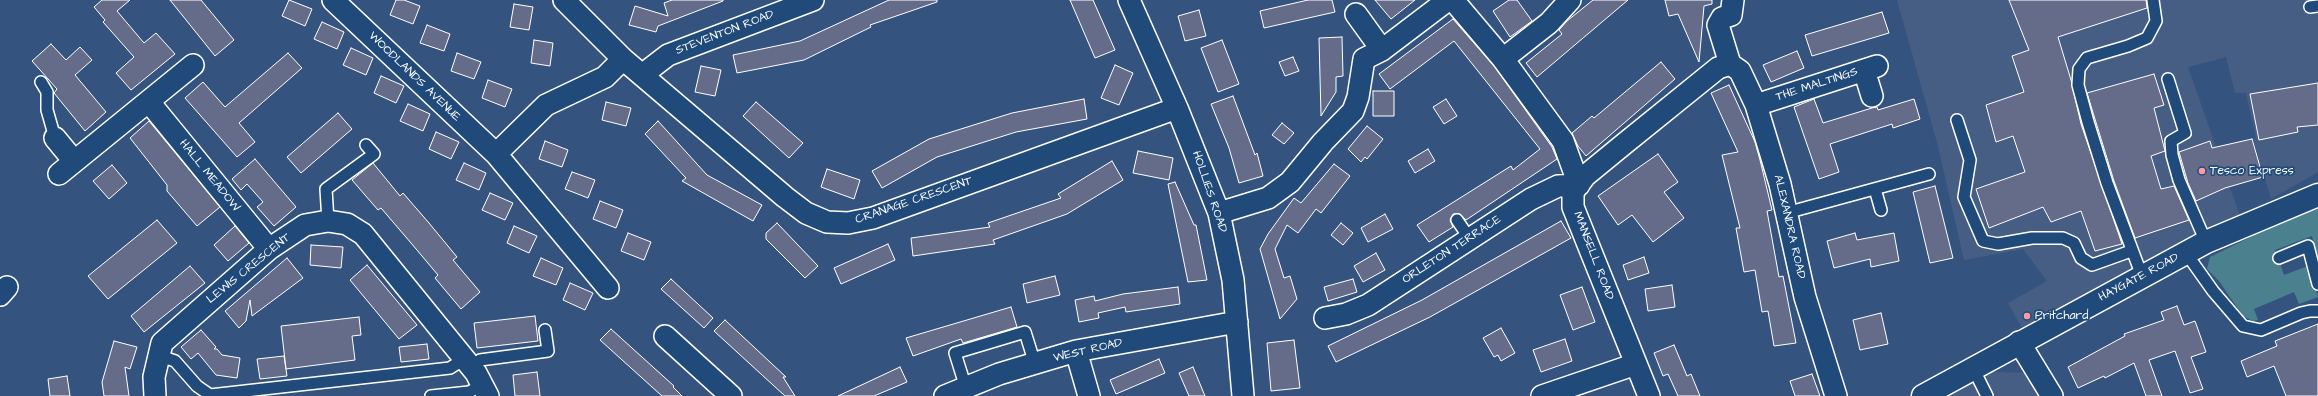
<!DOCTYPE html>
<html>
<head>
<meta charset="utf-8">
<style>
  body { margin:0 }
  canvas { display:block; background:#34547f }
</style>
</head>
<body>
<canvas width="2318" height="396"></canvas>
<script>
const g = document.querySelector('canvas').getContext('2d');
g.lineJoin = 'round';
function fill(path, color) {
  g.fillStyle = color;
  g.fill(path, 'evenodd');
}
function shape(rows) {
  const path = new Path2D();
  for (const r of rows) {
    path.moveTo(r[0], r[1]);
    for (let i = 2; i < r.length; i += 2) path.lineTo(r[i], r[i + 1]);
  }
  return path;
}
function trace(path, color, width, dash) {
  g.strokeStyle = color;
  g.lineWidth = width;
  g.lineCap = dash ? 'butt' : 'round';
  g.setLineDash(dash || []);
  g.stroke(path);
}
function label(font, color, halo, rows, align = 'center') {
  g.font = font + ' "Architects Daughter",sans-serif';
  g.lineWidth = 3.5;
  g.setLineDash([]);
  g.textBaseline = 'middle';
  g.strokeStyle = halo;
  g.fillStyle = color;
  for (const [text, x, y, turn = 0] of rows) {
    g.save();
    g.translate(x, y);
    g.rotate((+turn || 0) * Math.PI / 180);
    g.textAlign = isNaN(turn) ? turn : align;
    if (halo) g.strokeText(text, 0, 0);
    g.fillText(text, 0, 0);
    g.restore();
  }
}
fill(shape([
  [1897,0,2318,0,2318,172,2271,199,2253,139,2256,138,2246,93,2235,93,2226,57,2188,67,2240,216,2022,328,2008,303,2047,281,2023,249,1964,260,1938,146],
  [1993,372,2027,373,2042,396,1947,396]
]), '#465e84');
fill(shape([
  [2312,207,2318,208,2318,257,2312,236,2275,250,2284,275,2308,266,2318,297,2299,304,2294,292,2254,309,2258,320,2253,321,2243,316,2219,281,2207,269,2210,257]
]), '#4b818f');
const building = shape([
  [102,0,130,0,117,11,144,43,156,33,175,54,131,90,116,73,134,57,103,22,105,20,94,7,102,0],
  [170,0,201,0,234,40,215,56,170,0],
  [289,0,312,9,305,26,282,16,289,0],
  [396,0,404,0,420,6,413,24,390,15,396,0],
  [672,0,723,0,723,1,658,26,656,32,629,25,635,6,668,16,664,3,672,0],
  [889,0,937,0,937,2,870,25,871,27,804,60,737,73,733,55,800,41,889,0],
  [1070,0,1093,0,1115,50,1095,58,1070,0],
  [1308,0,1332,0,1335,12,1264,28,1260,11,1308,0],
  [1375,0,1415,0,1391,19,1375,0],
  [1509,0,1517,0,1532,21,1510,37,1493,11,1509,0],
  [1593,0,1628,0,1537,77,1526,63,1562,34,1559,30,1567,21,1593,0],
  [1665,0,1712,0,1712,4,1704,6,1699,62,1678,14,1669,16,1665,0],
  [2009,0,2146,0,2147,8,2058,37,2071,80,2081,124,2122,244,2095,251,2081,211,2051,222,2043,207,1989,228,1976,189,2025,172,2013,136,1996,142,1986,105,2024,92,2012,56,2029,50,2009,0],
  [514,4,533,7,529,30,510,27,514,4],
  [1199,10,1206,36,1185,41,1178,16,1199,10],
  [1882,12,1889,33,1812,56,1805,35,1882,12],
  [1453,19,1494,66,1552,147,1557,159,1466,220,1460,214,1453,214,1450,220,1453,227,1429,242,1417,225,1511,166,1513,170,1540,149,1454,41,1390,89,1379,74,1453,19],
  [322,22,344,32,337,49,314,39,322,22],
  [427,25,450,34,444,51,420,43,427,25],
  [1342,37,1343,76,1336,77,1336,92,1321,116,1319,38,1342,37],
  [534,40,553,43,550,66,531,63,534,40],
  [1222,40,1239,84,1218,92,1201,48,1222,40],
  [51,44,66,60,80,47,92,60,75,75,106,112,85,131,54,93,57,89,32,61,51,44],
  [351,48,373,58,366,75,343,65,351,48],
  [1797,51,1804,68,1771,82,1763,65,1797,51],
  [288,53,302,68,239,123,255,142,237,157,185,98,203,82,225,107,288,53],
  [457,53,481,62,474,79,451,71,457,53],
  [1293,57,1299,71,1285,76,1279,62,1293,57],
  [1661,62,1675,79,1586,156,1578,146,1572,133,1592,116,1594,118,1661,62],
  [1115,65,1133,73,1119,105,1101,98,1115,65],
  [701,66,721,70,715,96,695,92,701,66],
  [2154,74,2164,105,2154,108,2165,151,2151,156,2161,189,2174,186,2189,220,2135,238,2114,181,2087,93,2154,74],
  [381,76,404,86,396,103,374,93,381,76],
  [488,80,512,89,505,107,482,98,488,80],
  [2318,83,2318,125,2297,127,2298,132,2259,140,2250,94,2318,83],
  [1729,85,1755,142,1760,160,1772,210,1767,211,1779,277,1783,276,1796,343,1774,346,1768,311,1762,312,1755,270,1744,272,1736,228,1740,228,1722,155,1738,152,1711,93,1729,85],
  [1373,91,1394,91,1394,116,1373,116,1373,91],
  [1233,96,1255,155,1257,153,1263,176,1239,183,1229,148,1211,104,1233,96],
  [1084,99,1087,119,1016,132,937,157,882,188,872,171,929,139,1012,113,1084,99],
  [1446,99,1457,116,1444,124,1433,107,1446,99],
  [1814,99,1823,123,1872,108,1877,107,1878,110,1914,99,1920,119,1893,128,1892,124,1830,144,1839,172,1819,179,1794,107,1814,99],
  [606,102,631,108,626,126,602,120,606,102],
  [756,102,803,143,789,158,743,116,756,102],
  [408,104,430,114,423,131,400,121,408,104],
  [338,113,352,129,301,173,287,157,338,113],
  [149,121,220,207,197,226,167,191,167,185,130,138,149,121],
  [658,121,707,175,762,205,753,221,682,181,686,178,645,134,658,121],
  [1282,123,1294,133,1284,144,1272,135,1282,123],
  [1367,126,1383,139,1367,159,1365,157,1361,162,1348,149,1367,126],
  [436,132,459,142,451,159,429,149,436,132],
  [2252,139,2263,177,2225,188,2196,201,2188,183,2179,152,2210,141,2212,148,2252,139],
  [545,141,568,150,562,167,539,159,545,141],
  [1428,149,1435,161,1415,173,1408,161,1428,149],
  [1138,151,1173,158,1169,180,1133,173,1138,151],
  [1658,154,1678,182,1664,192,1684,218,1653,242,1632,215,1618,225,1598,196,1658,154],
  [255,159,296,207,274,226,257,207,263,202,247,184,241,190,232,179,255,159],
  [1112,161,1123,180,1067,214,993,240,995,244,913,256,911,238,990,227,988,223,1061,198,1058,194,1112,161],
  [373,163,400,196,403,193,429,223,457,257,453,260,480,292,461,309,435,278,438,275,411,243,381,208,378,210,352,180,373,163],
  [464,163,486,173,479,190,456,180,464,163],
  [1334,164,1350,176,1321,213,1316,209,1298,233,1287,225,1275,249,1284,278,1290,276,1297,299,1280,319,1260,249,1268,234,1294,198,1301,203,1334,164],
  [112,165,127,183,109,199,93,181,112,165],
  [827,169,860,180,854,199,821,187,827,169],
  [572,172,595,180,588,198,565,189,572,172],
  [1175,182,1194,225,1196,225,1207,280,1188,282,1168,184,1175,182],
  [1935,186,1953,258,1930,263,1913,192,1935,186],
  [490,193,513,203,505,220,482,210,490,193],
  [600,201,623,210,616,228,593,219,600,201],
  [1385,214,1393,229,1368,242,1361,228,1385,214],
  [157,220,177,243,108,299,88,276,157,220],
  [1561,221,1571,238,1430,317,1336,362,1328,346,1422,300,1561,221],
  [777,223,818,266,805,278,766,239,766,233,777,223],
  [1341,223,1353,233,1343,245,1331,235,1341,223],
  [235,226,249,243,228,261,214,245,235,226],
  [514,226,537,236,529,253,507,243,514,226],
  [628,233,651,242,644,260,621,251,628,233],
  [1855,233,1857,240,1894,233,1899,261,1871,267,1870,259,1834,268,1827,241,1855,233],
  [888,244,895,260,841,284,834,268,888,244],
  [311,245,343,247,341,268,310,265,311,245],
  [1376,253,1385,270,1363,282,1354,266,1376,253],
  [1644,257,1649,273,1628,280,1623,265,1644,257],
  [287,258,303,278,252,316,250,300,246,321,239,328,225,311,287,258],
  [541,258,563,268,556,285,533,276,541,258],
  [367,265,417,325,399,339,350,280,367,265],
  [190,266,205,283,144,332,131,316,190,266],
  [1055,276,1060,295,1027,303,1023,284,1055,276],
  [671,279,713,318,704,328,661,289,671,279],
  [1353,279,1357,292,1328,301,1324,287,1353,279],
  [570,283,593,293,585,310,563,300,570,283],
  [1672,285,1675,307,1648,311,1645,289,1672,285],
  [1178,287,1180,304,1126,312,1125,307,1098,313,1099,318,1079,322,1075,300,1094,296,1095,301,1123,294,1178,287],
  [1582,287,1595,322,1573,330,1560,295,1582,287],
  [2177,306,2184,325,2195,321,2206,352,2191,357,2203,389,2190,393,2175,351,2149,360,2162,396,2146,396,2134,363,2105,378,2104,376,2078,388,2068,367,2125,336,2124,334,2164,320,2161,312,2177,306],
  [1011,307,1017,327,963,343,961,339,913,356,906,338,1011,307],
  [1881,313,1888,344,1860,350,1853,320,1881,313],
  [535,316,538,341,477,348,474,323,535,316],
  [359,317,361,335,352,336,355,360,286,369,281,326,359,317],
  [725,320,786,377,783,377,795,396,785,396,714,331,725,320],
  [2318,324,2318,396,2286,396,2274,366,2247,377,2241,361,2277,346,2275,341,2318,324],
  [1501,328,1515,353,1501,361,1498,355,1494,357,1483,338,1501,328],
  [611,329,674,386,673,387,682,396,662,396,600,340,611,329],
  [201,330,216,347,214,349,217,349,222,355,240,358,237,378,216,375,198,353,191,359,181,347,201,330],
  [1565,339,1572,361,1541,372,1533,350,1565,339],
  [1294,340,1300,388,1271,391,1267,343,1294,340],
  [114,341,137,347,130,369,125,367,129,396,104,396,102,382,114,341],
  [427,344,429,359,401,362,399,347,427,344],
  [1674,345,1687,376,1691,374,1700,396,1678,396,1668,374,1663,376,1654,353,1674,345],
  [284,356,287,376,260,379,257,359,284,356],
  [1159,359,1165,373,1116,394,1110,380,1159,359],
  [900,367,907,382,874,396,838,396,900,367],
  [1193,367,1205,396,1189,396,1179,373,1193,367],
  [537,372,540,396,515,396,513,375,537,372],
  [1812,374,1820,396,1795,396,1790,381,1812,374],
  [67,376,70,396,50,396,48,379,67,376]
]);
fill(building, '#646c8a');
trace(building, '#fff', 1);
const service = shape([
  [2310,7,2318,6],
  [2168,79,2185,133,2171,141,2172,155,2179,180,2206,242],
  [41,82,47,92,47,110,55,138],
  [1957,120,1970,160,1964,197,1983,241,1998,244,2032,238,2063,238,2074,243,2081,258,2092,265,2131,251],
  [1875,189,1881,210],
  [1786,213,1929,174],
  [1457,220,1470,239],
  [328,221,326,189,374,154,366,145],
  [2186,253,2213,291,2243,326,2261,330,2301,313,2310,311,2318,311],
  [2279,258,2308,246,2318,284],
  [2142,276,2107,183,2088,122,2078,85,2079,69,2087,58,2128,46,2147,38,2156,21,2153,0],
  [157,355,175,361,197,386,210,395,450,368,464,359],
  [471,367,480,360,548,351,545,330],
  [1973,368,1987,396],
  [966,388,955,353,1025,332,1035,364],
  [431,396,469,392,482,385]
]);
const minor = shape([
  [333,0,496,154,608,288],
  [564,0,623,59,785,197,806,213,827,222,848,223,873,218,1177,108],
  [1129,0,1177,108,1219,213,1233,280,1243,396],
  [1356,14,1382,50],
  [1503,59,1549,23,1570,0],
  [1730,64,1740,71,1756,105,1780,184,1805,297,1836,396],
  [1730,64,1718,25,1722,18,1731,15,1733,0],
  [1864,70,1872,96],
  [642,75,668,55,813,0],
  [149,102,269,249],
  [1756,105,1877,66],
  [55,138,74,161],
  [496,154,546,105,605,77,623,59],
  [59,174,193,65],
  [1219,213,1268,198,1290,182,1323,142,1353,111,1358,97,1364,59,1382,50,1448,0],
  [0,295,7,287],
  [1325,318,1346,314,1368,305,1531,199,1558,186,1579,185,1563,141,1503,59,1453,0],
  [665,336,731,396],
  [2019,342,2052,396],
  [1076,351,1089,396],
  [155,396,154,377,162,343,269,249,305,225,328,221,347,224,363,234,476,373,488,396],
  [945,396,999,374,1076,351,1237,322],
  [1542,396,1636,364],
  [1649,396,1573,207,1573,192,1585,176,1624,144,1718,68,1730,64]
]);
const tertiary = shape([
  [1923,396,2206,242,2318,195]
]);
trace(service, '#fff', 14);
trace(minor, '#fff', 24);
trace(tertiary, '#fff', 25);
trace(service, '#1f4a7a', 11);
trace(minor, '#1f4a7a', 21);
trace(tertiary, '#1f4a7a', 22);
for (const [x, y, r, color] of [
  [2202,171,4,"#ff9aa2"],
  [2027,316,4,"#ff9aa2"]
]) {
  const dot = new Path2D();
  dot.arc(x, y, r, 0, 2 * Math.PI);
  g.fillStyle = color;
  g.fill(dot);
  trace(dot, '#1f4a7a', 1.5);
}
label('12px', '#fff', '#1f4a7a', [
  ["STEVENTON ROAD",725,33,-21],
  ["WOODLANDS AVENUE",414,77,44],
  ["THE MALTINGS",1817,85,-18],
  ["HALL MEADOW",209,176,51],
  ["HOLLIES ROAD",1209,192,71],
  ["CRANAGE CRESCENT",914,201,-19],
  ["ALEXANDRA ROAD",1789,227,77],
  ["ORLETON TERRACE",1452,250,-33],
  ["MANSELL ROAD",1593,256,69],
  ["LEWIS CRESCENT",249,269,-39],
  ["HAYGATE ROAD",2139,278,-28],
  ["WEST ROAD",1088,351,-13]
]);
label('12px', '#fff', '#1f4a7a', [
  ["Tesco Express",2210,171],
  ["Pritchard",2035,316]
], 'left');
</script>
</body>
</html>
